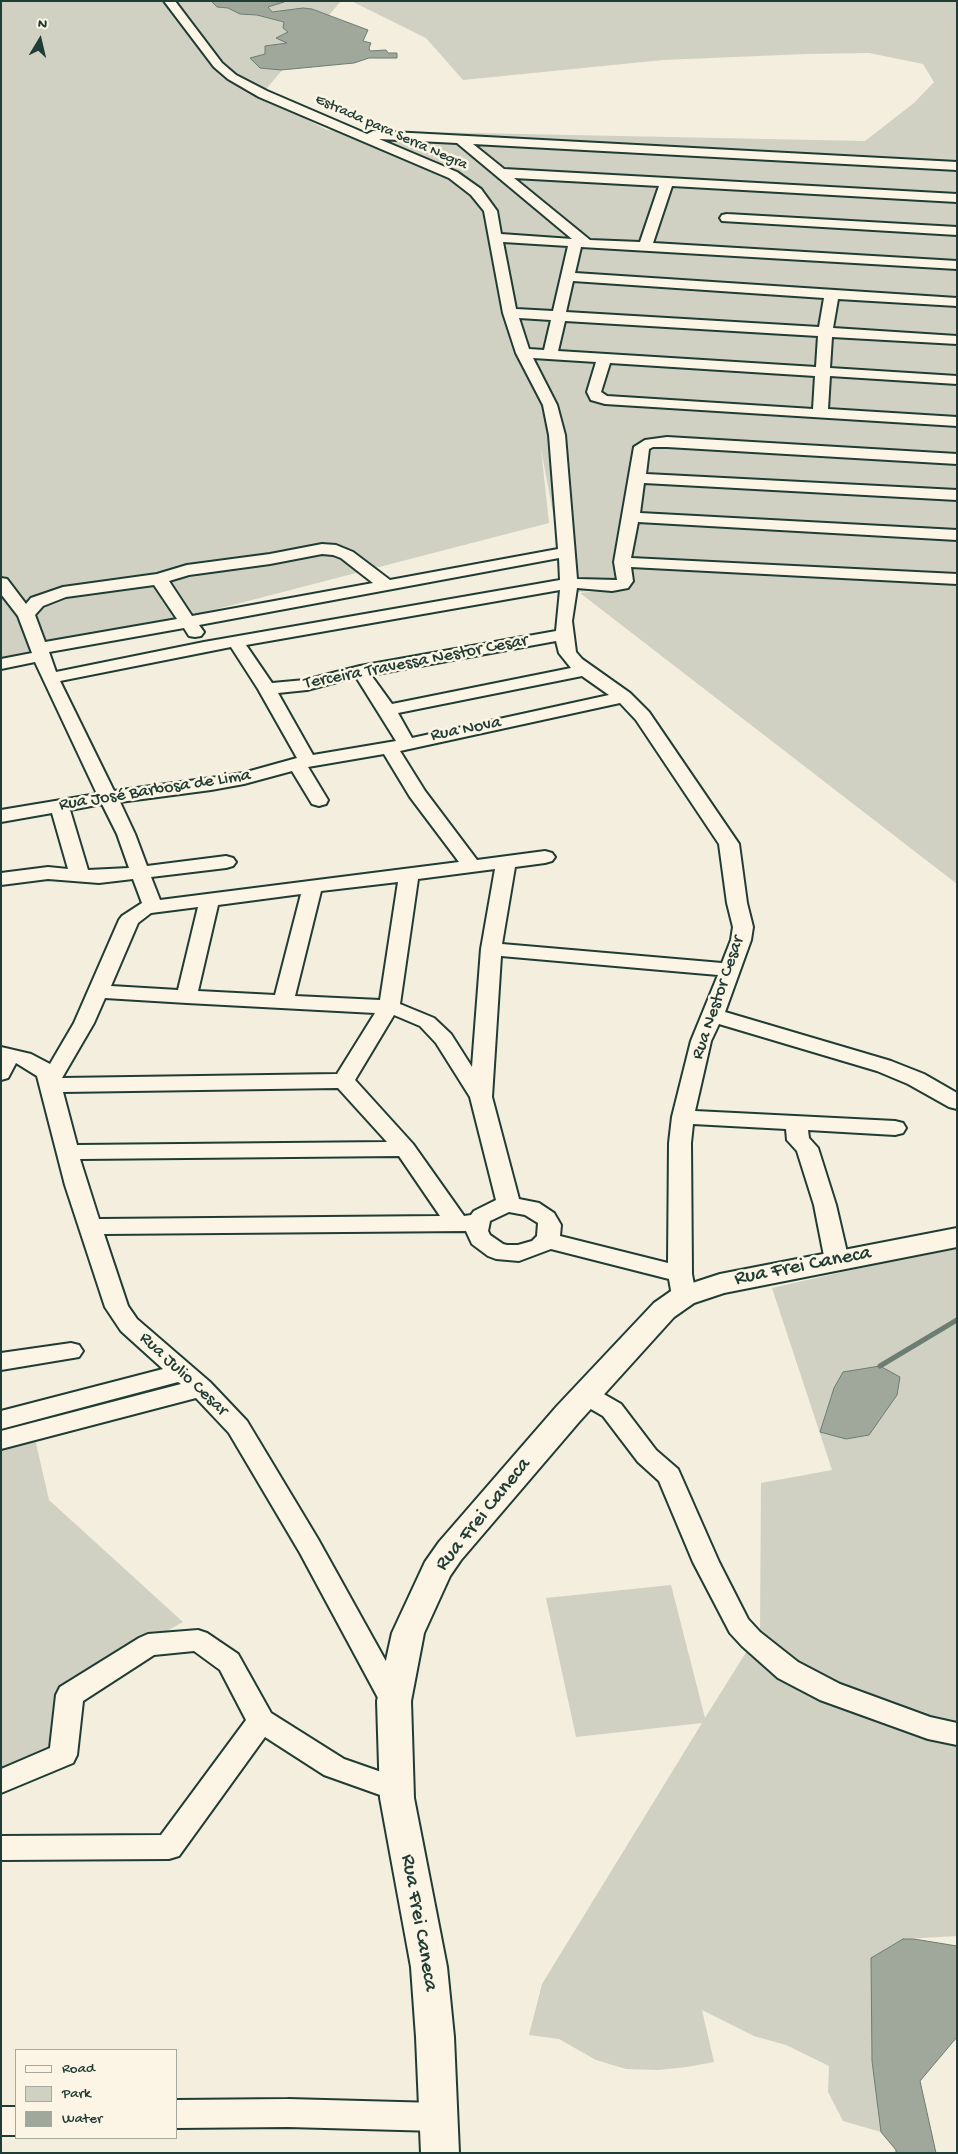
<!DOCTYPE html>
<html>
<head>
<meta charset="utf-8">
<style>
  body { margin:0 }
  #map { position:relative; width:958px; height:2154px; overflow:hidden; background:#f3eede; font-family:"Gochi Hand",sans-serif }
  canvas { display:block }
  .frame { position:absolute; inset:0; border:2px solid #1f3d34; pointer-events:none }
  .legend { position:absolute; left:15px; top:2049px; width:162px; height:90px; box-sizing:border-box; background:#fcf5e5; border:1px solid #a4ab9e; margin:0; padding:6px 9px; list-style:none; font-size:15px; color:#1f3d34 }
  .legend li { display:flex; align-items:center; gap:10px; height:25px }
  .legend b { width:25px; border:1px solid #a4ab9e }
  .north { position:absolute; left:15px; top:15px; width:50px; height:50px; -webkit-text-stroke:4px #fcf5e5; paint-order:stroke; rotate:9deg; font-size:14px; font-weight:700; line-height:20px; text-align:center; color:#1f3d34 }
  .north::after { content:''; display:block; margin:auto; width:18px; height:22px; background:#1f3d34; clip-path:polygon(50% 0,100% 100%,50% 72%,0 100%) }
</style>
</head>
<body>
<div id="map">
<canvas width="958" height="2154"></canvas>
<div class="frame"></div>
<ul class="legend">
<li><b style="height:6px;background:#fcf5e5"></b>Road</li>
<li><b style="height:14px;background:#d0d1c2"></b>Park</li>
<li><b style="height:14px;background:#a0a89b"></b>Water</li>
</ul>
<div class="north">N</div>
</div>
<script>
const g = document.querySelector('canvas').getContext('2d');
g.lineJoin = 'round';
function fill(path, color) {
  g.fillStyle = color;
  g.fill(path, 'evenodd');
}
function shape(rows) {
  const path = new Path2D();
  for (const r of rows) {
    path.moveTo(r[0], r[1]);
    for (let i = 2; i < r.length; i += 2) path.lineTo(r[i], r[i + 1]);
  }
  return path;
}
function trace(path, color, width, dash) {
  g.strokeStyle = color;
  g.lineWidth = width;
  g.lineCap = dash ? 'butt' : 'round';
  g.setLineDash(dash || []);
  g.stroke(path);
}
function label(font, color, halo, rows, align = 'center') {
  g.font = font + ' "Gochi Hand",sans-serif';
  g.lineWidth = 5;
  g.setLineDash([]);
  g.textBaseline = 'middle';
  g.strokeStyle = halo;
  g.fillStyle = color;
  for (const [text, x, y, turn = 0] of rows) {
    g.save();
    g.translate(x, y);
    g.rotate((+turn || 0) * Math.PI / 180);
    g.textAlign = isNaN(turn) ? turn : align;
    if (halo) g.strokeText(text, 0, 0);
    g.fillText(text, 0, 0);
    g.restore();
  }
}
fill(shape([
  [1,1,341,1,261,95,327,130,865,141,914,103,934,82,923,64,869,53,806,54,663,60,463,80,426,38,351,1,957,1,957,884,580,593,616,589,568,593,541,449,549,523,1,665],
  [957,1246,957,1936,903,1939,871,1958,872,2061,881,2132,843,2121,828,2092,829,2066,786,2045,754,2036,702,2010,714,2062,687,2067,658,2070,626,2069,596,2060,559,2039,529,2035,542,1984,702,1723,576,1737,546,1598,671,1585,705,1718,760,1630,761,1483,832,1470,772,1288],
  [35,1439,49,1500,183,1622,56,1692,58,1752,1,1777,1,1448]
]), '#d0d1c2');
const water = shape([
  [211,1,287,1,268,7,272,12,303,8,312,9,368,30,363,41,371,43,369,48,370,51,386,50,388,53,397,53,397,58,369,58,354,63,281,70,260,68,250,58,265,54,265,46,287,43,276,38,288,32,283,28,284,22,257,15,240,14,228,8,217,7,211,1],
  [880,1366,900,1377,897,1395,869,1435,846,1439,820,1432,834,1388,843,1372,880,1366],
  [903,1939,914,1939,957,1946,957,2037,920,2081,936,2153,896,2153,896,2150,881,2132,872,2061,871,1958,903,1939]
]);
fill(water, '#a0a89b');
trace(water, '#6c7d72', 1);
trace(shape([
  [880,1366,957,1320]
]), '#6c7d72', 5);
const minor = shape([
  [164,1,175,1,222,63,236,75,267,91,367,134,373,131,957,162,957,170,473,144,504,169,957,194,957,202,672,186,653,243,957,261,957,269,581,247,575,273,957,298,957,306,838,299,833,328,957,336,957,344,832,337,830,368,957,376,957,384,830,376,828,409,957,417,957,426,605,404,591,400,587,392,596,362,533,358,557,405,565,435,577,579,617,580,614,562,634,447,645,440,667,437,957,454,957,464,667,447,653,447,649,449,646,474,957,490,957,500,644,483,640,513,957,530,957,540,638,522,631,558,957,574,957,584,631,567,633,581,628,588,612,591,577,588,572,621,576,652,582,659,630,693,649,712,739,844,747,903,753,927,751,940,725,1012,891,1061,924,1074,957,1093,957,1109,949,1107,908,1084,877,1071,719,1024,711,1041,695,1111,895,1121,903,1123,906,1128,903,1133,895,1135,808,1130,809,1138,818,1148,836,1205,849,1261,845,1267,837,1269,829,1267,825,1261,814,1205,797,1151,787,1140,786,1129,693,1124,691,1143,692,1274,696,1296,692,1302,684,1304,676,1302,672,1296,669,1279,551,1249,519,1261,496,1259,488,1256,472,1244,466,1231,104,1234,128,1306,137,1319,210,1382,247,1421,318,1539,408,1701,404,1709,394,1712,384,1709,300,1553,229,1433,196,1398,1,1449,1,1431,181,1384,178,1382,1,1429,1,1411,163,1369,121,1331,105,1307,65,1185,37,1076,16,1063,8,1078,1,1080,1,1047,31,1054,50,1064,74,1023,119,920,122,916,142,903,133,879,99,883,48,879,1,885,1,873,48,867,68,869,52,813,1,822,1,810,97,794,35,662,1,669,1,659,32,653,18,616,1,594,1,578,7,579,26,604,31,598,63,587,157,574,187,565,270,554,322,544,336,545,353,552,390,580,558,549,549,435,543,405,516,353,503,313,484,211,471,195,449,178,259,97,228,79,214,67,164,1],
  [379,139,457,143,572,239,501,234,497,211,481,189,457,172,379,139],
  [514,178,659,186,640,242,590,240,514,178],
  [503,242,568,246,553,311,516,309,503,242],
  [573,281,824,298,819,327,566,312,573,281],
  [519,318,551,320,544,350,529,349,519,318],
  [565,321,818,336,816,367,558,351,565,321],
  [610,363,815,376,813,409,607,396,601,392,610,363],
  [322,554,333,555,341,558,373,583,192,616,169,581,189,575,270,564,322,554],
  [559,558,560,580,204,642,56,672,49,652,184,628,189,636,195,637,201,636,204,632,199,625,559,558],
  [154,585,177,619,45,642,35,615,43,606,66,597,154,585],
  [560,590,556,631,360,666,305,680,272,683,246,645,560,590],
  [556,641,559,653,571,668,392,704,371,675,556,641],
  [231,647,258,689,297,758,243,773,211,778,114,791,60,681,231,647],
  [582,676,609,695,412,738,398,713,582,676],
  [356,677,396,741,313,755,278,693,307,690,356,677],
  [620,703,636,720,719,844,727,903,733,927,731,940,722,963,502,944,515,867,545,863,552,861,555,857,552,853,545,851,477,860,425,791,400,751,620,703],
  [384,754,410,797,459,862,160,900,151,877,226,868,233,866,236,862,233,858,226,856,147,866,135,834,120,802,211,790,244,784,292,771,312,804,319,806,326,804,328,800,308,767,384,754],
  [102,804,117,834,129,868,88,870,70,810,102,804],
  [495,869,481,949,472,1067,451,1034,434,1018,400,1004,418,879,495,869],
  [398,882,380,1000,295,996,321,891,398,882],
  [301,894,275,995,198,991,218,905,301,894],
  [198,907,178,990,111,986,138,923,151,913,198,907],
  [501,956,718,975,691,1041,672,1117,669,1143,668,1263,560,1236,561,1225,554,1213,539,1203,519,1199,492,1097,501,956],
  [105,998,187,1003,375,1013,337,1074,62,1078,94,1023,105,998],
  [394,1015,420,1026,436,1043,470,1097,496,1200,474,1211,471,1215,464,1216,413,1144,355,1080,394,1015],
  [338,1088,387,1142,77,1145,63,1092,338,1088],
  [399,1156,440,1216,99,1219,80,1159,399,1156],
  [509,1212,525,1215,538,1223,537,1236,532,1241,518,1245,507,1245,503,1244,490,1235,488,1231,490,1221,509,1212],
  [727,214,957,227,957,235,722,221,720,218,722,215,727,214],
  [71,1343,79,1345,83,1351,79,1357,1,1370,1,1353,71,1343],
  [586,1386,595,1389,621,1404,656,1450,678,1469,719,1562,748,1619,760,1632,798,1662,840,1684,930,1717,957,1723,957,1745,928,1739,820,1700,778,1678,742,1646,730,1633,693,1562,659,1481,638,1462,603,1416,577,1401,574,1395,577,1389,586,1386],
  [198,1630,207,1633,238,1654,271,1713,344,1759,407,1781,411,1789,407,1797,397,1801,324,1775,265,1737,179,1856,169,1859,1,1860,1,1836,161,1835,246,1720,220,1670,194,1651,154,1655,83,1701,77,1755,73,1763,1,1793,1,1769,50,1748,56,1695,60,1687,139,1638,148,1634,198,1630],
  [288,2099,437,2103,448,2107,453,2117,448,2127,437,2131,288,2127,176,2128,176,2100,288,2099],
  [1,2107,16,2107,16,2135,1,2135,1,2107]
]);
const major = shape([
  [957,1228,957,1247,724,1293,694,1303,674,1317,579,1422,461,1560,450,1576,424,1633,411,1701,414,1798,447,1967,454,2037,459,2153,421,2153,416,2037,411,1967,380,1798,377,1701,392,1633,425,1562,439,1542,557,1406,654,1303,674,1289,720,1274,957,1228]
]);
trace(minor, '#1f3d34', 4);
trace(major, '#1f3d34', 4);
fill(minor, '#fcf5e5');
fill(major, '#fcf5e5');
label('15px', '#1f3d34', '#fcf5e5', [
  ["Estrada para Serra Negra",391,133,24]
]);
label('18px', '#1f3d34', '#fcf5e5', [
  ["Terceira Travessa Nestor Cesar",416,663,-11],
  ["Rua Nova",466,730,-11],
  ["Rua José Barbosa de Lima",155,791,-9],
  ["Rua Nestor Cesar",719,998,-71],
  ["Rua Julio Cesar",183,1375,43]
]);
label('21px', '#1f3d34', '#fcf5e5', [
  ["Rua Frei Caneca",803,1267,-11],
  ["Rua Frei Caneca",484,1515,-51],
  ["Rua Frei Caneca",418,1923,80]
]);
</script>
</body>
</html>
